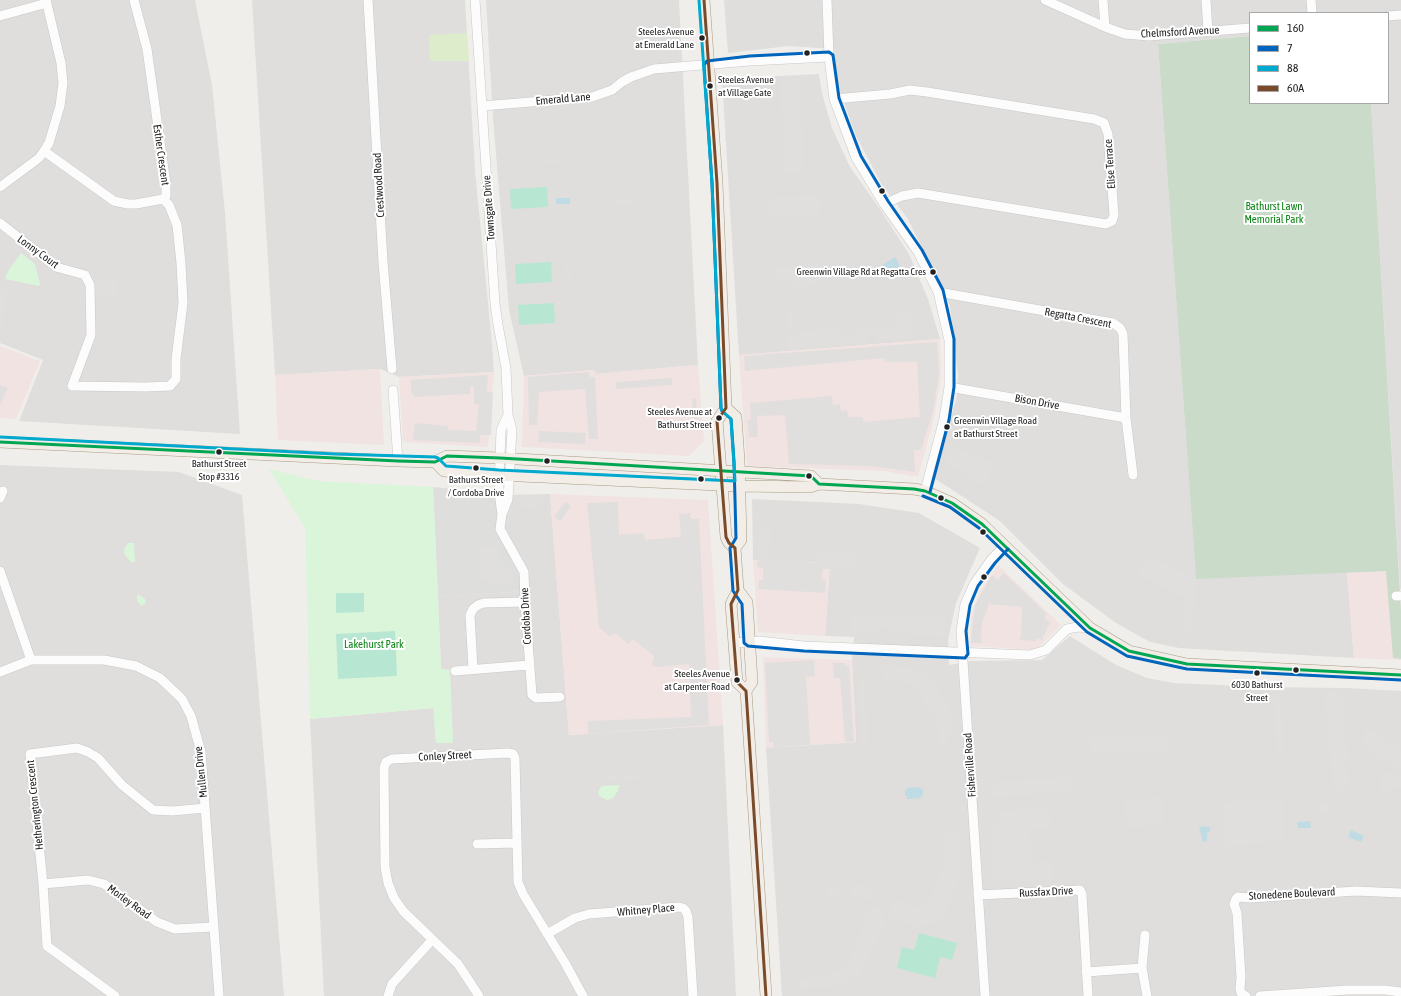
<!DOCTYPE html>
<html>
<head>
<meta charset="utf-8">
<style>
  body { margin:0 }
  #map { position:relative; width:1401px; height:996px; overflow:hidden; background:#f0eeeb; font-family:"Asap Condensed",sans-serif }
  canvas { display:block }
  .legend { position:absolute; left:1249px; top:12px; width:140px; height:92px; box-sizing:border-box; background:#fff; border:1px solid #a7a7a7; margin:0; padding:5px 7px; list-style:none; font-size:12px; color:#222 }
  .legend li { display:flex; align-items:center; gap:8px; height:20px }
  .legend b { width:20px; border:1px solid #a7a7a7 }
</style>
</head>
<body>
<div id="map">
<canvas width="1401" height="996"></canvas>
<ul class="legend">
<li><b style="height:5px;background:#00a651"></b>160</li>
<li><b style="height:5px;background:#0065bd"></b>7</li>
<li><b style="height:5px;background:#00a9ce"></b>88</li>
<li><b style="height:5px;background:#7a4b2a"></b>60A</li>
</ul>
</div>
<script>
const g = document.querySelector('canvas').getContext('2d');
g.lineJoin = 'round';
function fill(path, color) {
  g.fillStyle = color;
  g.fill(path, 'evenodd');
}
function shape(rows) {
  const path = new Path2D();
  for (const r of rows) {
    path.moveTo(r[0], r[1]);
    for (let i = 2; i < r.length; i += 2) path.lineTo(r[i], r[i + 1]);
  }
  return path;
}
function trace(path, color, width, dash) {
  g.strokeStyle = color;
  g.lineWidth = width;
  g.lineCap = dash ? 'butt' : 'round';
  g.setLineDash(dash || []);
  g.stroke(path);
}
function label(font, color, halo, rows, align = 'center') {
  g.font = font + ' "Asap Condensed",sans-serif';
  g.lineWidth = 4;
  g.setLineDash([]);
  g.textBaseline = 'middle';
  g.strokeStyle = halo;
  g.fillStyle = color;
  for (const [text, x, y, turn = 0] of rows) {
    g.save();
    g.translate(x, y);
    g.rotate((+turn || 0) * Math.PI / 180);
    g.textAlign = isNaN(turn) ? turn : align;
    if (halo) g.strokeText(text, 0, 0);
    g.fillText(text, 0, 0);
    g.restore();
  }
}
fill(shape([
  [0,0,195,0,212,85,225,213,240,434,19,421,43,360,0,343],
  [252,0,465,0,475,171,492,344,494,372,399,377,380,369,275,375],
  [486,0,679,0,698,365,596,374,594,370,524,376,509,310,493,118],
  [724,0,1401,0,1401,589,1400,589,1371,103,1388,103,1388,13,1250,13,1250,36,1158,44,1196,578,1347,572,1354,658,1179,648,1150,642,1116,623,1063,584,1000,521,934,478,957,396,958,375,950,306,908,219,882,185,856,136,837,83,834,49,789,46,728,53],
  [819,74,822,93,832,128,850,167,880,209,909,254,928,299,940,339,739,355,722,79],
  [0,465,179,472,242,495,284,996,0,996],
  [550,494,569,735,723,725,736,996,324,996,310,719,434,708,436,743,449,670,441,669,438,597,528,591,507,536,511,495],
  [752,499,859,504,919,513,980,548,956,603,948,640,949,665,971,661,1042,660,1070,636,1116,665,1147,678,1174,683,1261,687,1347,688,1401,691,1401,996,782,996,766,748,856,742,852,660,854,637,825,636,830,563,753,560]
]), '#dfdedc');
fill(shape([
  [940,339,941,378,933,422,918,477,884,471,747,466,739,355],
  [0,346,40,361,16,419,0,418],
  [698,365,704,441,689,456,522,447,524,376,594,370,596,374],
  [380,369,384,445,278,440,275,375],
  [494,372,488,447,403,442,399,377],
  [550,494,708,500,723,725,569,735],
  [753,560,830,563,825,636,758,632],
  [998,565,1061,625,1036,650,970,646,971,615,981,590],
  [1399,570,1401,599,1401,660,1354,658,1347,572],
  [763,657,852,660,856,742,766,748]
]), '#f1e3e1');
fill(shape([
  [433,487,511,495,507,536,528,591,438,597]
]), '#dededc');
fill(shape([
  [467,33,469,61,430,61,429,35]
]), '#ddeccb');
fill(shape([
  [1250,36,1250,103,1371,103,1401,611,1401,659,1393,658,1386,571,1196,579,1158,44]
]), '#cadbca');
fill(shape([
  [21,253,35,264,40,284,39,286,5,279,8,271],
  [269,469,318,481,433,487,441,669,450,670,453,743,436,743,433,708,310,719,305,528],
  [128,543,134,543,135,562,131,562,125,555,124,549],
  [138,594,145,599,146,602,142,606,138,602,137,597],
  [619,785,618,791,613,798,607,800,599,796,598,792,601,787,603,786]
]), '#daf5da');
fill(shape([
  [547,187,548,207,511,209,510,189],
  [551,262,552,282,516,284,515,264],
  [554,303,555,323,519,325,518,305],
  [336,593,364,593,364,612,336,613],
  [395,631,397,676,338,679,336,634],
  [919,933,957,943,952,960,940,957,935,978,897,968,902,947,914,950]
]), '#b7e6d2');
fill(shape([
  [799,78,804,172,785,173,780,80],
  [559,158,560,163,541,164,541,159],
  [820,195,821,214,768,217,767,198],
  [632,199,633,204,613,206,613,200],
  [564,261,568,261,571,282,567,282],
  [819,264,821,285,794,287,794,280,777,281,776,268],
  [97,278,116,278,116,297,97,296],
  [0,288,8,290,1,334,0,334],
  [786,312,792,312,794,329,788,329],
  [910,312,912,338,876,341,876,336,867,336,868,343,854,344,853,339,845,340,845,345,787,349,787,337,796,337,795,332,838,329,838,334,855,333,855,328,891,326,891,332,897,331,896,313],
  [937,342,939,372,934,408,921,450,914,450,915,472,871,466,789,464,785,415,757,416,758,437,749,437,748,420,751,420,750,403,832,396,833,405,840,404,841,411,847,410,849,417,862,417,864,422,920,417,917,362,885,362,884,358,745,371,744,356],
  [589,372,590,377,595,377,598,439,589,439,585,389,539,392,537,425,529,425,528,377],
  [488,375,487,392,493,392,491,435,480,435,480,443,413,440,415,423,448,426,448,430,476,431,479,405,474,404,474,387,470,387,470,394,414,397,413,393,411,392,411,380],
  [672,378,672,385,616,389,616,382],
  [0,385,8,388,0,405],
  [696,398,697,419,694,419,692,399],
  [539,431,586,433,585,444,538,442],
  [952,445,976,456,993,462,986,485,972,482,973,477,946,463],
  [521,496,542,498,541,509,520,507],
  [565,502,571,506,560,521,554,517],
  [618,502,619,535,644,533,645,540,681,537,679,514,690,513,691,519,699,519,709,725,588,734,588,721,691,717,689,664,657,667,652,665,654,656,633,639,628,644,616,633,609,636,599,627,587,503],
  [771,522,769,559,817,563,818,552,858,554,857,571,823,569,822,579,826,580,825,593,758,589,759,580,763,580,763,568,757,567,759,531,764,531,763,526],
  [480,547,497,547,499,561,503,561,504,569,508,568,514,579,506,583,490,584,486,579,481,579],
  [1148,556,1196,579,1192,631,1183,631,1184,597,1136,574],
  [1004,573,1047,614,1044,618,1050,622,1042,640,1037,638,1036,641,1019,640,1021,637,1022,607,989,604,983,620,981,631,982,643,971,643,972,628,975,605,992,575,998,580],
  [851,614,945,618,945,637,912,635,913,628,910,628,909,635,892,634,892,627,879,627,878,634,851,633],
  [814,660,815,676,806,677,810,745,786,746,786,749,774,749,773,742,769,742,765,663],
  [833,663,845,663,845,666,849,666,854,742,845,742,840,678,834,678],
  [882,665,912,668,929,677,943,695,953,715,954,733,948,731,946,738,952,747,948,750,939,743,942,731,936,729,936,721,916,690,910,684,882,679],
  [864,676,868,749,862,749,858,677],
  [1324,691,1343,693,1346,743,1350,753,1349,759,1345,760,1349,777,1347,789,1334,791],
  [1274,697,1281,697,1284,756,1277,756],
  [1367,728,1401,750,1401,767,1399,771,1363,747,1366,742,1360,738],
  [1167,734,1167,750,1090,754,1090,737],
  [1381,773,1401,774,1401,787,1389,787,1388,793,1380,792],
  [639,774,639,780,621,781,621,775],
  [618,775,618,781,603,782,603,776],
  [1072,777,1072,792,992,797,991,782],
  [1163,797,1163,825,1127,828,1124,798],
  [1282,799,1284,841,1226,846,1223,803],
  [1318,803,1331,803,1331,813,1319,814],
  [1050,809,1051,828,1030,829,1032,862,1052,861,1053,880,1001,883,1001,879,994,878,992,825,997,825,1000,817,1000,811],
  [958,833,962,870,943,918,927,925,916,927,888,915,894,898,916,907,928,904,945,862,943,835],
  [864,885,875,890,870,901,851,895,852,889,838,891,838,897,828,898,827,887],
  [869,907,883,909,882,918,887,919,867,962,858,977,853,972,843,982,830,987,797,989,797,980,828,975,839,970,849,961]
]), '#e0dfde');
fill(shape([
  [556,198,570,198,570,204,556,204],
  [895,257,900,266,886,274,881,266],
  [920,787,921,789,923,789,923,795,921,795,921,798,907,799,907,796,905,796,905,790,907,790,907,788],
  [1310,821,1311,828,1298,828,1297,822],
  [1204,826,1210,827,1210,831,1207,833,1207,841,1203,842,1199,828],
  [1351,830,1364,836,1361,842,1348,837]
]), '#bfdbe3');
const minor = shape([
  [368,0,383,262,392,369],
  [475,0,495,304,498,325,506,368,508,415,512,430,508,499,502,514,500,529,524,572,525,602,532,695,536,698,560,697],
  [827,0,829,57,834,99,856,158,884,204,918,252,938,292,949,340,949,387,944,419,925,491],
  [1045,0,1105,27,1125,34,1149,36,1250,28],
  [1103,0,1105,27],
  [1206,0,1208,32],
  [1311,0,1312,13],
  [0,16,47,3],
  [1388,16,1401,15],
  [834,99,890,94,910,90,927,92,1094,119,1104,123,1108,134,1114,215,1112,221,1106,224,918,193,902,196,884,204],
  [482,106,592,97,612,90,622,82,631,77,654,69,750,61,829,57],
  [44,151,114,201,128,204,136,204,163,199,166,196,166,184,147,49,134,0],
  [0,187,39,158,44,151,49,143,60,106,63,83,61,63,46,0],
  [0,223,56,267,85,275,90,285,91,335,72,386,146,387,170,386,176,379,176,359,183,303,181,263,177,225,169,205,163,199],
  [938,292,1113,323,1120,328,1123,334,1126,418,1133,475],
  [949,387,1126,418],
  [393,390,398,461],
  [0,498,3,491],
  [502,514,500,500,499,488,501,430,508,415],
  [0,571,31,660],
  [1396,596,1401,596],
  [734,643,759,641,804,646,1030,655,1046,650,1067,629,1078,627,1090,628],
  [473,669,470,615,473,609,478,605,484,603,525,602],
  [455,671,529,665],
  [0,672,31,660,104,660,136,666,160,678,182,699,191,716,201,752,219,996],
  [477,844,516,843],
  [43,884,88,880,104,884,157,922,175,929,213,927],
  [978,895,1080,890,1082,894,1088,996],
  [547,934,575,918,589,914,679,907,683,908,686,911,688,917,693,996],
  [1145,935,1142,968,1147,996],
  [1086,972,1142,968],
  [115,996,47,946,43,884,30,754,77,748,88,752,98,758,122,785,153,810,173,811,205,808],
  [388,996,392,984,432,940],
  [479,996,458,964,403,911,394,898,388,883,385,867,384,768,386,762,392,759,508,753,513,754,515,758,518,882,523,894,565,963,583,996],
  [985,996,961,631,965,604,974,584,991,560,1004,546],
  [1246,996,1241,993,1240,989,1241,977,1237,913,1234,904,1236,899,1238,897,1250,898,1356,891,1401,893],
  [1260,996,1347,990,1385,990,1401,992]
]);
const major = shape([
  [704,0,717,183,726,408,717,421,726,537,729,543,735,548],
  [726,408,736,417,739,461,741,540,735,548,738,590,747,602,752,682,746,691],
  [0,442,398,461,435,462,447,456,500,458,811,476,819,484],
  [435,462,444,471,499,475,740,486,810,487,819,484,914,489,925,491,952,503,982,524,1090,628,1129,651,1187,664,1401,675],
  [738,590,731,604,737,682,746,691,766,996]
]);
trace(minor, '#c9c8c7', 10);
trace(major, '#a79c86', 12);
trace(minor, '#fdfcfc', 9);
trace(major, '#f3ede7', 11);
trace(shape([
  [0,442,398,461,435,462,447,456,500,458,811,476,819,484,914,489,925,491,952,503,982,524,1090,628,1129,651,1187,664,1401,675]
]), '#00a651', 3);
trace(shape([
  [930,492,949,420,954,387,954,339,943,290,922,250,888,201,861,156,839,98,833,55,829,52,750,56,707,61,704,65,712,183,721,408,722,411,731,419,734,461,736,538,730,548,733,591,742,604,744,643,748,646,804,651,965,658,968,654,966,631,970,605,978,586,995,563,1008,549],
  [923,496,950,507,979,528,1087,632,1127,656,1187,669,1401,680]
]), '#0065bd', 3);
trace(shape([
  [0,437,335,454,435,457,438,458,446,466,499,470,735,481,731,419,722,411,721,408,712,183,699,0]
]), '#00a9ce', 3);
trace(shape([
  [704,0,717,183,726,408,717,421,726,537,729,543,735,548,738,590,731,604,737,682,746,691,766,996]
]), '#7a4b2a', 3);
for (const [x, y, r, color] of [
  [702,38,3.5,"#222"],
  [807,53,3.5,"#222"],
  [710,86,3.5,"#222"],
  [882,191,3.5,"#222"],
  [933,272,3.5,"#222"],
  [719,418,3.5,"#222"],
  [947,427,3.5,"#222"],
  [219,452,3.5,"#222"],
  [547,461,3.5,"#222"],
  [476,468,3.5,"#222"],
  [809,476,3.5,"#222"],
  [701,479,3.5,"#222"],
  [941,498,3.5,"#222"],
  [983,532,3.5,"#222"],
  [984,577,3.5,"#222"],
  [1296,670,3.5,"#222"],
  [1257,673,3.5,"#222"],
  [737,680,3.5,"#222"]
]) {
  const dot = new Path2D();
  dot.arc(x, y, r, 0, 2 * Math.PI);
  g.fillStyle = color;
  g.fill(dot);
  trace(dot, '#fff', 1.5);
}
label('10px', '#222', '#fff', [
  ["Steeles Avenue",694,32],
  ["at Emerald Lane",694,45],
  ["Steeles Avenue",718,80,"left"],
  ["at Village Gate",718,93,"left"],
  ["Greenwin Village Rd at Regatta Cres",926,272],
  ["Steeles Avenue at",712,412],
  ["Bathurst Street",712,425],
  ["Greenwin Village Road",954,421,"left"],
  ["at Bathurst Street",954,434,"left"],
  ["Bathurst Street",219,464,"center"],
  ["Stop #3316",219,477,"center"],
  ["Bathurst Street",476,480,"center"],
  ["/ Cordoba Drive",476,493,"center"],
  ["Steeles Avenue",730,674],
  ["at Carpenter Road",730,687],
  ["6030 Bathurst",1257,685,"center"],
  ["Street",1257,698,"center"]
], 'right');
label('11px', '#222', '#fff', [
  ["Chelmsford Avenue",1180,32,-3],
  ["Emerald Lane",563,99,-5],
  ["Esther Crescent",161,155,82],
  ["Elise Terrace",1110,164,-94],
  ["Crestwood Road",379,185,-93],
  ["Townsgate Drive",489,208,-94],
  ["Lonny Court",38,252,36],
  ["Regatta Crescent",1078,318,11],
  ["Bison Drive",1037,402,10],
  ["Cordoba Drive",526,616,-93],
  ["Conley Street",445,756,-3],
  ["Fisherville Road",970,765,-94],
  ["Mullen Drive",201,772,-96],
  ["Hetherington Crescent",35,805,-96],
  ["Russfax Drive",1046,892,-3],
  ["Stonedene Boulevard",1292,894,-3],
  ["Morley Road",129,902,36],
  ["Whitney Place",646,910,-5]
]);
label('11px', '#0c8416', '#fff', [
  ["Bathurst Lawn",1274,207],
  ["Memorial Park",1274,220],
  ["Lakehurst Park",374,645]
]);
</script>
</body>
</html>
